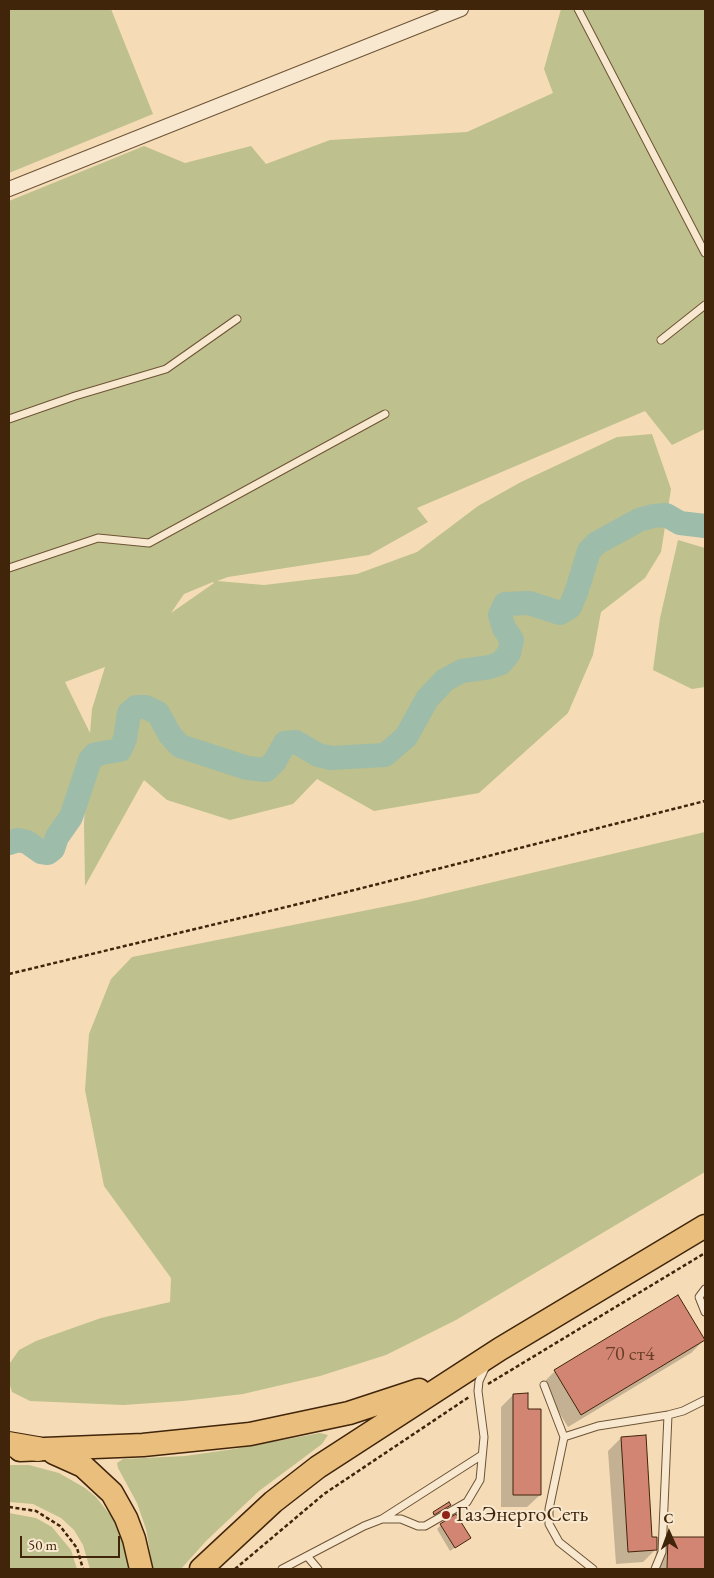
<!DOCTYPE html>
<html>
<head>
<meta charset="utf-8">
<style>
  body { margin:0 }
  #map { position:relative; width:714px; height:1578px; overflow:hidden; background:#f5dcb7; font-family:"EB Garamond",serif }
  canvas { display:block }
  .frame { position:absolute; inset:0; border:10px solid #40250a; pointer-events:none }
  .north { position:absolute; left:644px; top:1508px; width:50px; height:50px; -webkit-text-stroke:4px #f8e8d0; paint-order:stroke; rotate:358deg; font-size:14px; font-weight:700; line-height:20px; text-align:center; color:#40250a }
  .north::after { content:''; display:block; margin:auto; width:18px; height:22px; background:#40250a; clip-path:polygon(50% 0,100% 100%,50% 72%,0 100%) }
  .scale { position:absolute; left:20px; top:1536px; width:100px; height:22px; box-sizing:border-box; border:2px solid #40250a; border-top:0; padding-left:6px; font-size:15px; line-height:18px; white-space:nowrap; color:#40250a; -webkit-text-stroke:4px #f8e8d0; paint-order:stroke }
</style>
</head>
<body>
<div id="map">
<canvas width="714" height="1578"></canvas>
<div class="frame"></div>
<div class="north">С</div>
<div class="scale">50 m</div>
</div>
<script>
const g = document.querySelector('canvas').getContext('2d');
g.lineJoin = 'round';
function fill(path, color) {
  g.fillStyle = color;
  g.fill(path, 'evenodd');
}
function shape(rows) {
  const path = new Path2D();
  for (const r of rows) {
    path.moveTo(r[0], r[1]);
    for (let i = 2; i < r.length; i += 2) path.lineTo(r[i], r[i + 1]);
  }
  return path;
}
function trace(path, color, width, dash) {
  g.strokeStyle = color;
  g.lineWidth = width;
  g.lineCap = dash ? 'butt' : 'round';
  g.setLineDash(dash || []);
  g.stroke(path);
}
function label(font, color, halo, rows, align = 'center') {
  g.font = font + ' "EB Garamond",serif';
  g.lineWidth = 4;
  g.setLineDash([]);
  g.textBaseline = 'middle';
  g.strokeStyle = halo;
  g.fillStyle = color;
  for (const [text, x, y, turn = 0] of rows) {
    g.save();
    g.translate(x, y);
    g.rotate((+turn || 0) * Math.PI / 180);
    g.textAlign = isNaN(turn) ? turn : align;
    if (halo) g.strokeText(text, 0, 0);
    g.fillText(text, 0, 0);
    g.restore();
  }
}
fill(shape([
  [9,9,111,9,153,114,9,173],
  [561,9,705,9,705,429,672,445,645,411,417,508,428,522,369,555,228,577,217,581,264,585,357,574,417,552,478,506,521,482,617,437,652,434,671,489,661,552,645,578,601,612,593,655,568,713,479,793,374,811,317,779,293,804,230,820,167,800,144,780,85,886,84,823,89,754,79,769,48,844,19,835,9,837,9,201,144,146,185,163,251,146,266,164,330,140,467,132,553,93,544,69],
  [213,582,214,583,171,613,184,594],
  [105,667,92,709,90,733,65,682],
  [678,540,705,548,705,687,692,689,653,670,660,618],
  [705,832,705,1172,456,1320,386,1355,320,1376,243,1394,183,1401,123,1405,30,1401,12,1392,9,1382,10,1363,19,1350,36,1341,101,1318,170,1302,171,1278,104,1186,85,1090,89,1034,111,979,132,957,413,901],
  [320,1433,328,1435,322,1444,259,1491,206,1541,181,1569,153,1569,146,1529,137,1503,118,1468,117,1463,123,1459,185,1456,234,1449],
  [9,1465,29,1465,59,1473,85,1488,96,1497,111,1516,119,1530,130,1569,90,1569,83,1545,74,1530,61,1518,33,1504,9,1502],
  [9,1513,36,1518,52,1527,71,1550,77,1569,9,1569]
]), '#bec08d');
fill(shape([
  [678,1297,704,1340,691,1353,568,1427,542,1384,555,1371],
  [513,1395,527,1410,540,1495,527,1507,501,1507,501,1407],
  [621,1438,656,1549,643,1562,616,1564,608,1451],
  [441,1525,469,1538,450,1551,437,1529],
  [668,1538,705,1538,705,1569,655,1569,656,1551]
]), '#0003');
trace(shape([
  [9,843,18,840,27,842,41,852,48,853,53,849,57,837,71,817,90,760,94,755,102,753,120,750,125,739,129,713,136,707,145,707,158,713,170,735,180,746,247,768,266,770,275,761,285,743,296,742,318,755,331,758,385,755,406,737,427,699,445,680,462,671,490,667,501,663,509,653,512,640,504,628,500,615,505,604,529,603,560,613,570,607,577,590,589,551,597,543,639,520,653,516,666,515,680,523,705,526]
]), '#9dbca9', 24);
const building = shape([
  [678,1295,705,1340,581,1415,554,1370,678,1295],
  [528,1393,528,1409,541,1409,541,1495,513,1495,513,1394,528,1393],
  [646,1435,652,1537,657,1537,657,1550,628,1552,621,1437,646,1435],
  [449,1502,451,1505,434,1515,433,1512,449,1502],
  [456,1514,471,1538,455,1548,440,1524,456,1514],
  [668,1537,705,1537,705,1569,667,1569,668,1537]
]);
fill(building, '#d38573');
trace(building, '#40250a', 1);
const service = shape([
  [578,9,705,253],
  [661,340,705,305],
  [9,419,75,396,166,369,237,319],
  [9,568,98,538,149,543,385,414],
  [705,1289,699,1297,705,1312],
  [544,1385,564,1437],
  [382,1519,482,1455],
  [307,1556,318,1569],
  [282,1569,364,1526,382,1519,401,1519,418,1526,425,1526,467,1502,480,1480,484,1437,478,1391,479,1381,485,1368],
  [593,1569,559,1542,549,1524,549,1509,564,1437,598,1426,668,1415,683,1411,705,1400],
  [655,1569,662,1552,668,1415]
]);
const minor = shape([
  [9,189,461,9]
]);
const primary = shape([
  [20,1450,143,1445,250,1434,349,1413,419,1390],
  [54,1453,83,1466,112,1493,126,1518,134,1539,141,1569],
  [201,1569,273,1502,318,1467,500,1349,705,1226]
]);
const trunk = shape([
  [9,1444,38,1449]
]);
trace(service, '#6d5335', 9);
trace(minor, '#6d5335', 16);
trace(primary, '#40250a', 25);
trace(trunk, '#40250a', 26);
trace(shape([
  [9,974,311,901,705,801],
  [488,1384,705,1253],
  [9,1507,36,1511,60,1526,77,1548,83,1569],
  [235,1569,324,1494,469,1397]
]), '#40250a', 2.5, [4, 2.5]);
trace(service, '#f8e8d0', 7);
trace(minor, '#f8e8d0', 14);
trace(primary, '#eabe7c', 22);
trace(trunk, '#eabe7c', 24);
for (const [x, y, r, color] of [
  [446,1515,5,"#8f2418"]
]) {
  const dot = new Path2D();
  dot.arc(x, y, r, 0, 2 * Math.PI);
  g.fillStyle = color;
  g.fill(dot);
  trace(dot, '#f8e8d0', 2);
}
label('20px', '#653d24', null, [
  ["70 ст4",630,1355]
]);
label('22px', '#40250a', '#f8e8d0', [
  ["ГазЭнергоСеть",456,1515]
], 'left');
</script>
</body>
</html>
